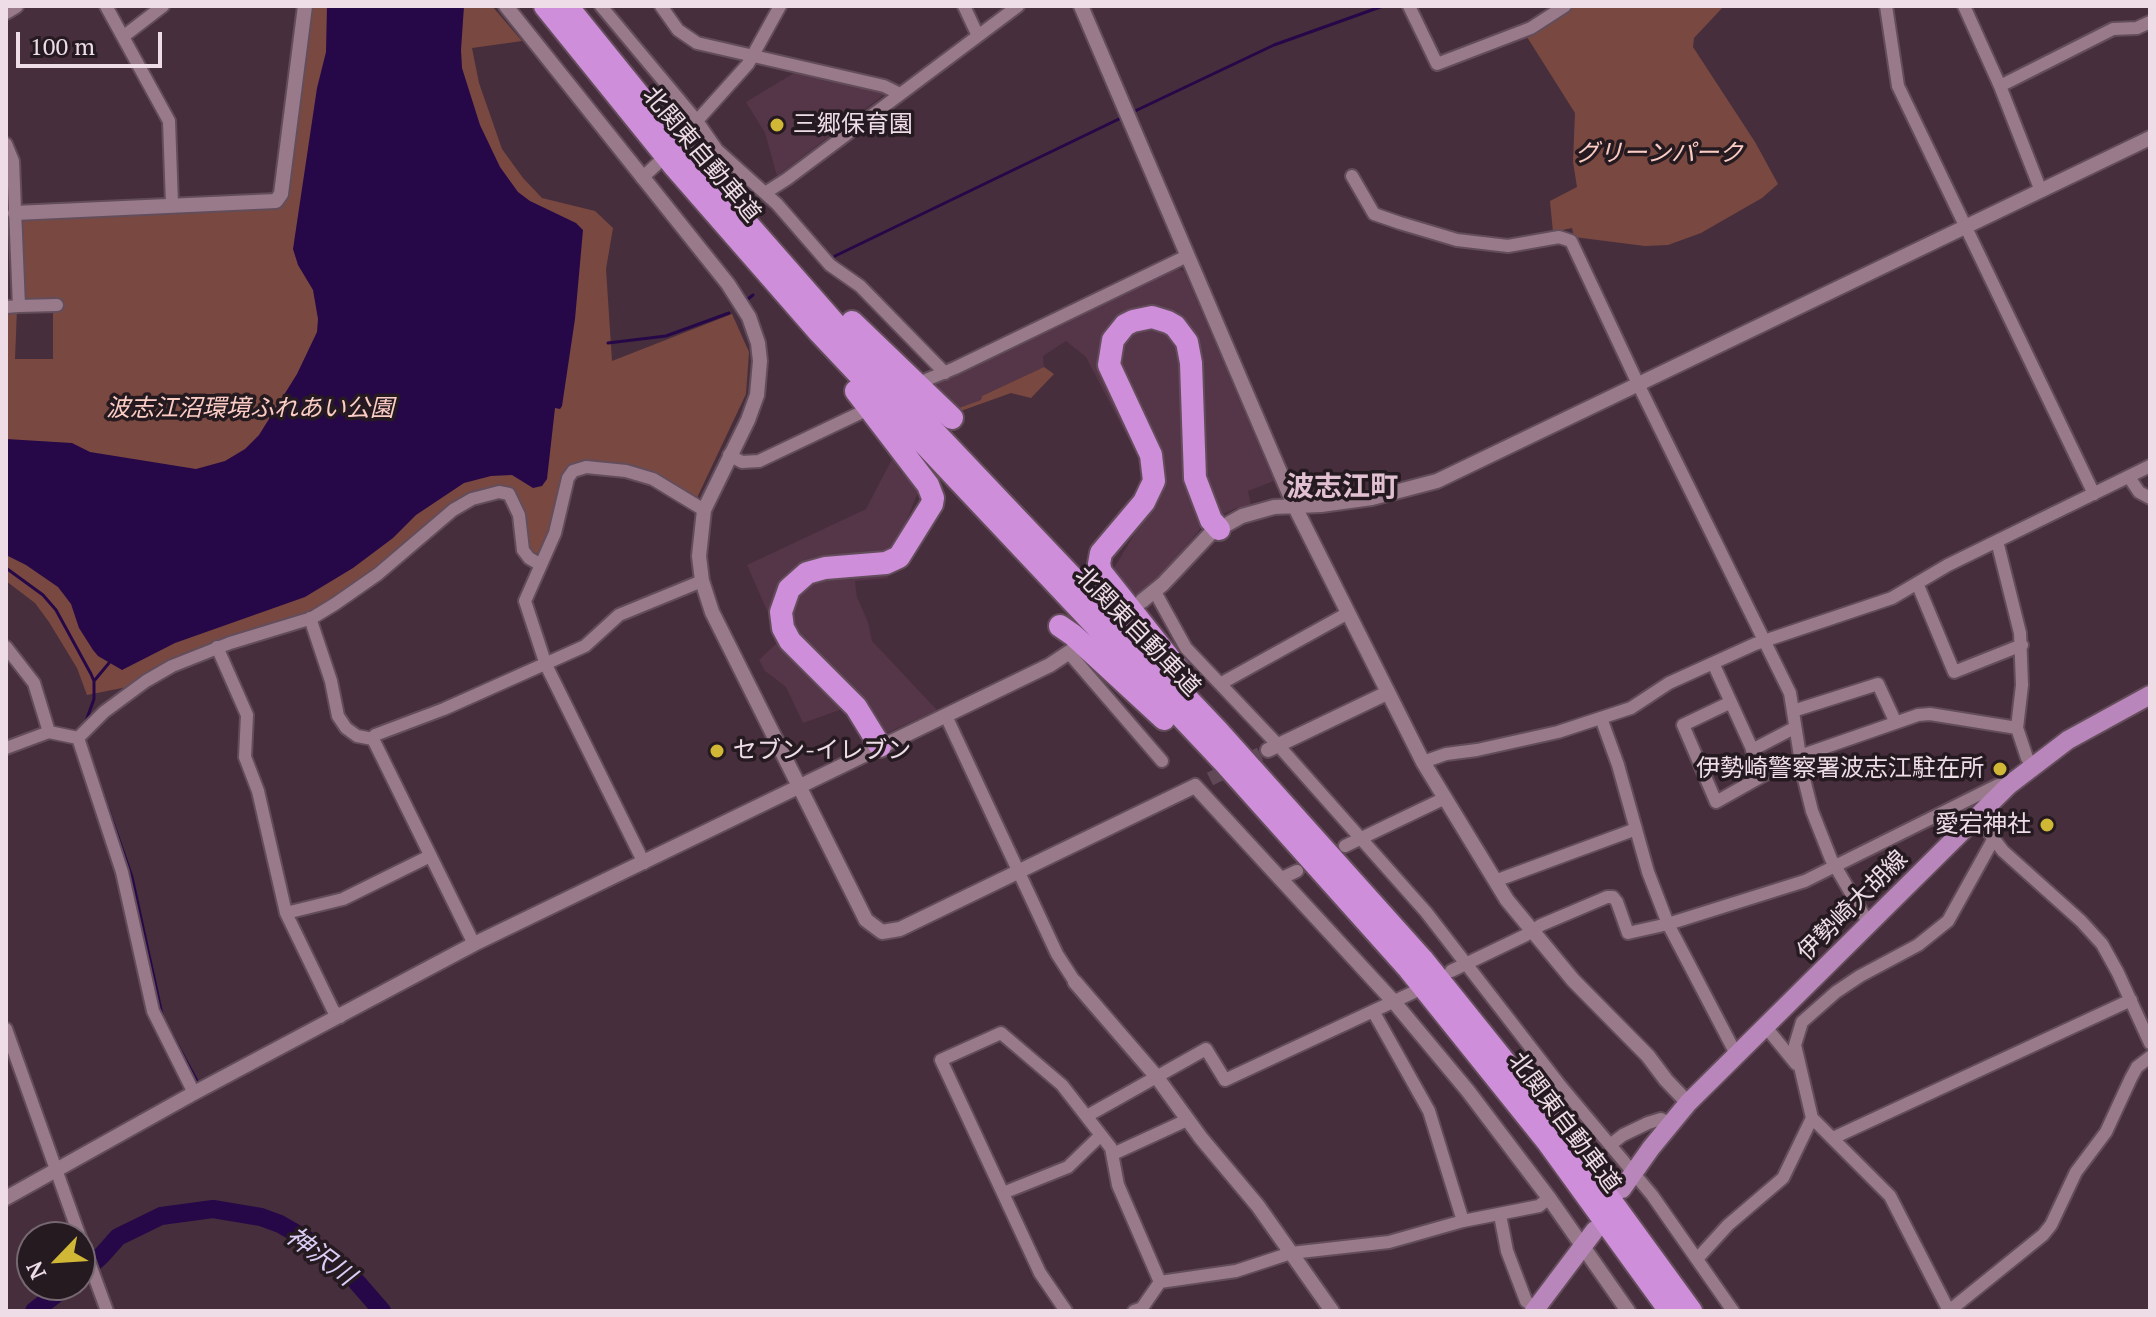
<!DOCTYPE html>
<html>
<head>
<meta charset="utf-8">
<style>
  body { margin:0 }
  #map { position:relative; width:2156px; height:1317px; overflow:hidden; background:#472e3c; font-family:"PT Serif",serif }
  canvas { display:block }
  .frame { position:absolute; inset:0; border:8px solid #eedde6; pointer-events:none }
  .north { position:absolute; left:16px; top:1221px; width:80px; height:80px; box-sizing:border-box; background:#261a21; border:2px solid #766870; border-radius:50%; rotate:245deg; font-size:22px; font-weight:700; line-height:32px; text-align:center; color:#eedde6 }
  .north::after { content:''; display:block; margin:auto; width:28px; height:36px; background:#d0b736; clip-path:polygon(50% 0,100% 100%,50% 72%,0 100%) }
  .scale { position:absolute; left:16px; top:32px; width:146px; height:36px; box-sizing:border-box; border:4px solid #eedde6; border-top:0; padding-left:10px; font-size:24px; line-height:28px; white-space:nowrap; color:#eedde6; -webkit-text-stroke:6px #261a21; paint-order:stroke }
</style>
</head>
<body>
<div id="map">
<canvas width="2156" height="1317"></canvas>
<div class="frame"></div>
<div class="north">N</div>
<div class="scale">100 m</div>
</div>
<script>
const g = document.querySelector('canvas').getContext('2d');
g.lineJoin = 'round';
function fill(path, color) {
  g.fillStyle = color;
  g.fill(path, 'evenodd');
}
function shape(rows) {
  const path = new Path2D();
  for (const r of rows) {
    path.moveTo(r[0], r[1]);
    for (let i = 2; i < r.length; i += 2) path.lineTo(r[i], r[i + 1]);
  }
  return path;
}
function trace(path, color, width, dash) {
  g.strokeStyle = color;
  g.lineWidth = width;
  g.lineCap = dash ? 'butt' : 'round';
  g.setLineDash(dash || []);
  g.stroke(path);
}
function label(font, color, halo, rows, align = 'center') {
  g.font = font + ' "PT Serif","Noto Sans JP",serif';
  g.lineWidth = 7;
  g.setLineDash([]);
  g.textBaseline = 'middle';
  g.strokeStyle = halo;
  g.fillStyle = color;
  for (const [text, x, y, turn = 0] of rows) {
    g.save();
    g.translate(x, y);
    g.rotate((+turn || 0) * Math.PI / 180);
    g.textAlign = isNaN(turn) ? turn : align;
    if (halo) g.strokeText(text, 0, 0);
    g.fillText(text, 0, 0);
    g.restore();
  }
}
fill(shape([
  [794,73,886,93,777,176,765,133,746,102],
  [1177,268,1184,271,1274,481,1248,491,1251,505,1236,508,1203,524,1198,532,1148,590,1136,596,1124,591,1114,568,1140,525,1140,517,1130,501,1143,480,1143,467,1086,357,1066,341,1043,356,1044,367,982,396,981,400,956,409,929,386],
  [892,459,902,474,906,474,918,492,891,559,884,560,888,578,855,581,857,597,868,622,872,641,937,710,865,743,860,723,848,707,803,723,786,687,765,671,759,660,780,640,747,565,866,509]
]), '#553548');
fill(shape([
  [311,6,492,6,522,41,472,48,479,83,502,149,523,178,542,198,595,211,613,228,606,269,612,361,732,314,749,352,746,394,695,502,592,462,579,462,571,466,540,552,536,554,532,554,528,549,515,496,482,491,342,593,316,608,127,687,87,695,77,668,49,622,35,603,6,581,6,310,17,309,15,359,53,359,53,302,23,300,18,220,53,214,283,205],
  [1573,6,1724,6,1694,38,1693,47,1755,142,1778,184,1762,198,1701,233,1668,245,1645,246,1574,237,1572,228,1553,232,1550,201,1577,187,1573,162,1575,113,1527,37],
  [1044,367,1054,374,1031,398,1011,393,958,412,956,409,981,400,982,396]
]), '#794941');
fill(shape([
  [327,6,464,6,461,50,462,68,480,125,500,167,518,192,530,201,576,223,583,230,575,319,562,406,560,409,555,408,547,479,542,486,533,488,512,475,491,476,464,483,416,515,393,538,353,568,305,597,175,643,122,670,98,656,93,650,79,628,71,604,58,587,26,565,6,555,6,439,72,443,90,452,196,469,225,461,245,449,259,435,297,374,317,332,318,319,313,290,298,265,293,249,317,88,326,52]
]), '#260848');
trace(shape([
  [1135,111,1274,45,1383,6],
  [835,256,1121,118],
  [748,299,753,295],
  [608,343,666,336,729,313],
  [6,568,43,595,56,610,91,674,94,681,94,699,86,721],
  [94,681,109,663],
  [93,765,132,877,163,1019],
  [171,1033,197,1081]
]), '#260848', 3);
trace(shape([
  [80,1275,102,1255,118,1237,161,1216,213,1209,261,1217,280,1224,306,1239,355,1280,382,1311],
  [34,1311,68,1285]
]), '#260848', 18);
trace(shape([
  [1210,779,1268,750]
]), '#604856', 14, [14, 7]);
const minor = shape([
  [106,6,169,121,172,204],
  [601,6,697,121,717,150,777,204,830,265,860,286,945,373],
  [661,6,678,30,697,43,884,86,900,94],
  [964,6,978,36],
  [1409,6,1437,64,1531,28,1565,6],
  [1886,6,1898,86,2094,494],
  [1964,6,2000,86,2041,191],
  [124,36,163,6],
  [2000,86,2113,29,2137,28,2150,22],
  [686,133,748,64,780,6],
  [6,144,13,161,19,306,6,307],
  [1352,176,1374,214,1400,223,1457,240,1508,246,1559,237,1571,241,1639,386,1790,693,1803,775,1812,811,1831,859,1869,924],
  [642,178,657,164],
  [765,193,787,179,1018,6],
  [19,306,57,305],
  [926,380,955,368,1187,256],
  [729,455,742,462,759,461,860,413],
  [2129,477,2139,492,2150,498],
  [1997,541,2020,633,2022,685,2017,728,2027,758,2033,765],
  [1917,583,1954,672,2022,645],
  [1155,592,1186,648,1278,745,1426,912,1559,1084,1652,1195,1733,1311],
  [310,618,331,681,338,716,346,728,357,736,373,739],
  [6,647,34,683,49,732],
  [217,647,247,715,245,757,258,791,286,913,333,1010,340,1017],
  [1069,653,1162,761],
  [1713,663,1764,775,1716,802,1683,725,1729,703],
  [1220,684,1348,613],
  [1793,711,1878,684,1895,721],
  [946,716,1057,954,1075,982],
  [1601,718,1618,765,1648,872,1668,924,1736,1054],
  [78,738,104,712,146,681,172,666,230,643,312,618,335,604,378,574,453,510,472,499,499,492,509,494,519,515,523,550,529,558,541,565],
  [78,738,122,872,153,1011,194,1093],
  [6,748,49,732,78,738],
  [1752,750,1794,728],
  [1800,756,1918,715,1930,714,2017,728],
  [1423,762,1446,754,1477,750,1558,732,1631,708,1669,683,1755,644,1892,598,1948,565,2150,466],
  [1977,817,2003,851,2081,921,2102,944,2118,973,2150,1043],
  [1345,846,1443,799],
  [644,863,546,665,525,601,555,533,568,478,573,471,586,467,626,471,653,479,704,510],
  [1282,878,1297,871],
  [1495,881,1636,829],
  [286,913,343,899,430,856],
  [474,944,373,739,375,735,444,709,585,646,619,615,702,581],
  [1451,971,1526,935,1541,925,1607,897,1613,897,1617,902,1628,933,1668,924,1805,881,1998,785,2009,785],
  [1373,1011,1429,1111,1463,1221],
  [1765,1026,1796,1064],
  [6,1029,80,1237],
  [1087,1116,1206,1049,1225,1080,1414,992],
  [1833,1138,2131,1000],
  [1610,1145,1623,1135,1648,1123,1661,1119,1670,1123],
  [1113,1154,1187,1120],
  [1003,1193,1068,1167,1101,1135],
  [1500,1215,1507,1251,1526,1301,1536,1309],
  [80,1237,107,1311],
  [1697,1259,1728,1225,1783,1178,1812,1118],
  [1066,1311,1040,1273,941,1060,1001,1033,1062,1085,1111,1148,1118,1185,1160,1282],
  [1134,1311,1142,1308,1160,1282,1236,1271,1291,1253,1389,1242,1463,1221,1539,1206,1549,1198],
  [1949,1311,1890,1196,1812,1118,1795,1045,1802,1022,1836,992,1860,976,1918,945,1948,921,1993,840],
  [1949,1311,2043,1235,2051,1225,2076,1172,2106,1132,2131,1078,2137,1067,2150,1057]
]);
const tertiary = shape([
  [506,6,728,284,749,317,758,343,760,361,757,395,748,420,704,510,699,556,702,581,712,612,866,920,882,932,900,929,1195,786,1394,1002,1468,1091,1549,1198,1628,1311],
  [1081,6,1294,505,1423,762,1507,900,1573,980,1648,1056,1666,1080,1688,1103],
  [6,12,16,6],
  [15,213,276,201,281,194,305,6],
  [1142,601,1163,584,1210,534,1242,516,1274,507,1321,505,1372,498,1437,481,2150,138],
  [1268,750,1387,693],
  [1075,982,1156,1076,1201,1138,1258,1206,1332,1311],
  [6,1198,194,1093,474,944,1050,665,1074,649]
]);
const primary = shape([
  [1622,1189,1651,1148,1688,1103,2009,785,2068,740,2150,695],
  [1534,1311,1595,1230]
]);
const motorway = shape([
  [545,6,675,167,819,332,1223,761,1409,969,1547,1141,1670,1311],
  [567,6,688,156,872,366,1217,730,1422,959,1560,1131,1691,1311],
  [852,322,952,418],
  [856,391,928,485,933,498,932,504,899,557,886,563,825,568,807,573,789,589,781,612,783,628,790,641,856,707,880,746],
  [1060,626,1073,635,1164,719],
  [1178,669,1101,572,1099,564,1101,553,1144,502,1154,481,1151,455,1109,365,1113,340,1125,325,1133,321,1152,317,1168,322,1175,326,1187,342,1191,363,1195,478,1211,520,1219,529]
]);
trace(minor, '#634d5a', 16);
trace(tertiary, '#634d5a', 18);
trace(primary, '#634d5a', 22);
trace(motorway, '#634d5a', 26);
trace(minor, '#987a8b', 12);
trace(tertiary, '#987a8b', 14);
trace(primary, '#b886ba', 18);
trace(motorway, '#ce8ed9', 22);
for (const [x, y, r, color] of [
  [777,125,8,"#d0b736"],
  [717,751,8,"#d0b736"],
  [2000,769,8,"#d0b736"],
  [2047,825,8,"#d0b736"]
]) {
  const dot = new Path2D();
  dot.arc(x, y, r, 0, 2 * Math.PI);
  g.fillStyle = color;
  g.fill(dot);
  trace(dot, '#261a21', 3);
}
label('24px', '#eedde6', '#261a21', [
  ["三郷保育園",793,125],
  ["セブン-イレブン",733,751],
  ["伊勢崎警察署波志江駐在所",1984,769,"right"],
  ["愛宕神社",2031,825,"right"]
], 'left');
label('italic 24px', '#fccdc5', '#261a21', [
  ["グリーンパーク",1659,154],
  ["波志江沼環境ふれあい公園",250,409]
]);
label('24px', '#eedde6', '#261a21', [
  ["北関東自動車道",701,155,50],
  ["北関東自動車道",1137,632,46],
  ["伊勢崎大胡線",1853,906,-45],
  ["北関東自動車道",1564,1123,53]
]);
label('italic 26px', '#d9cdf5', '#261a21', [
  ["神沢川",320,1257,37]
]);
label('bold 28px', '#e1c0d2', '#261a21', [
  ["波志江町",1342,488]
]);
</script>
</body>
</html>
